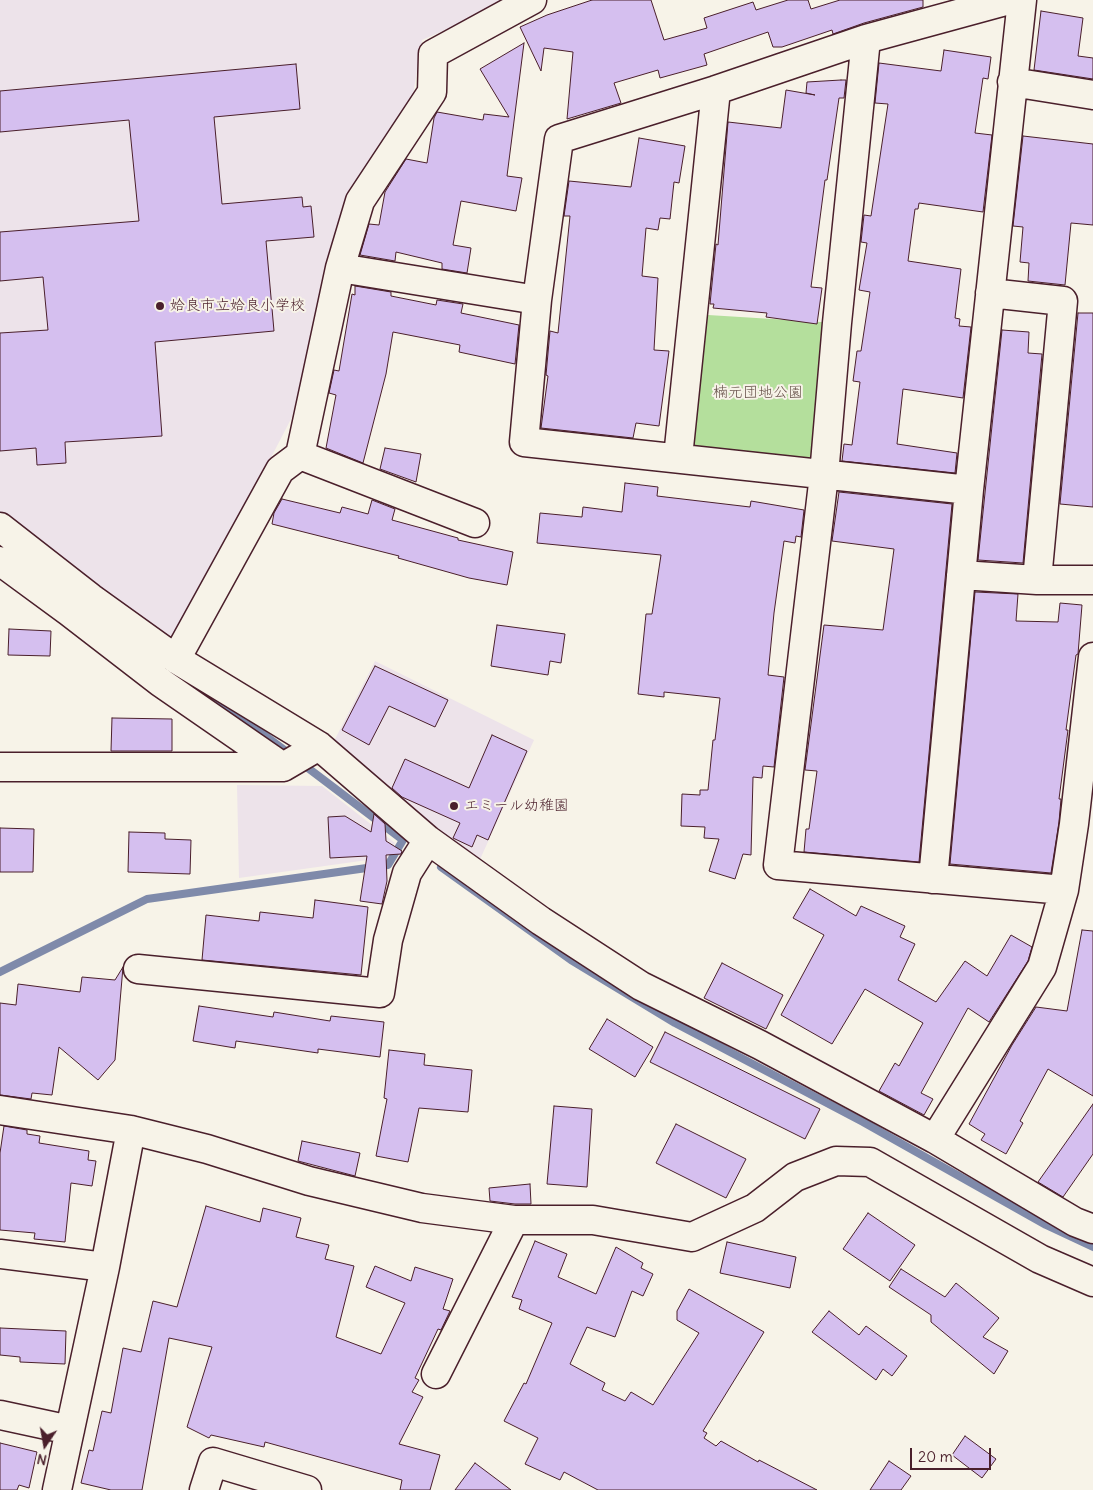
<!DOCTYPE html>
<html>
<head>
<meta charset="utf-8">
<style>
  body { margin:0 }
  #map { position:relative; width:1093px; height:1490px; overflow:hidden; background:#f7f3e8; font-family:Delius,sans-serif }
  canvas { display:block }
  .north { position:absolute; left:20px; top:1420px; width:50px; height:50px; -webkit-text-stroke:4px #f7f3e8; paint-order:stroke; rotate:192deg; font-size:14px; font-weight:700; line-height:20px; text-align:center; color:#4a1f2b }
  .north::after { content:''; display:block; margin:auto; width:18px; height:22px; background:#4a1f2b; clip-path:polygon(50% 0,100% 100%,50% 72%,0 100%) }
  .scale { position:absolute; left:910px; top:1448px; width:81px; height:22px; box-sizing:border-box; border:2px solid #4a1f2b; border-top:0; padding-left:6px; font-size:15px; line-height:18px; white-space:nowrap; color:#4a1f2b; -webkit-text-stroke:4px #f7f3e8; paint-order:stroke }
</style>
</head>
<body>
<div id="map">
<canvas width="1093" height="1490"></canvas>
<div class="north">N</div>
<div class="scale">20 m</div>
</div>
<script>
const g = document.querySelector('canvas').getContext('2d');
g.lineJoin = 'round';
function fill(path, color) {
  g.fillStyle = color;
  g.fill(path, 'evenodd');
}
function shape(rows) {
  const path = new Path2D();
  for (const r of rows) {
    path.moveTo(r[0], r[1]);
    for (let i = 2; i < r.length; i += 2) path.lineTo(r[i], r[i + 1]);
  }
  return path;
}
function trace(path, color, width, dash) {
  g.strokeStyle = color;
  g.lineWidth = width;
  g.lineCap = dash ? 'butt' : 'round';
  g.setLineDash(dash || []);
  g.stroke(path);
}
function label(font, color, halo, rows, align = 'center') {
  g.font = font + ' Delius,"Klee One",sans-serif';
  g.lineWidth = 4;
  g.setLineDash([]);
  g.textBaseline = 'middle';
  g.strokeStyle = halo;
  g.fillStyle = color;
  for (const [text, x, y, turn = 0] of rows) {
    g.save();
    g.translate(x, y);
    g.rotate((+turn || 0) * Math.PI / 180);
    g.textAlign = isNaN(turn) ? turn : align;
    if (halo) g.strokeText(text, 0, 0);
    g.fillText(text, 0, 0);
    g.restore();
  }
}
fill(shape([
  [0,0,514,0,422,40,413,95,348,196,292,417,175,643,0,516],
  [375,661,534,740,477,866,331,747],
  [237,785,322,786,395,843,389,857,239,878]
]), '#ede3ea');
fill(shape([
  [692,314,837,323,824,475,678,457]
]), '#b4df9c');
trace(shape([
  [212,696,291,755],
  [441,867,571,960,675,1023,863,1122,1046,1225,1093,1247],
  [0,972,147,899,388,865,403,840,300,762]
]), '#7f8aaa', 8);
const building = shape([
  [592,0,651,0,664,40,707,28,704,18,753,2,756,10,788,0,808,0,811,9,840,0,923,0,923,7,864,23,833,34,832,30,782,47,773,47,768,32,704,54,707,65,660,78,658,70,614,83,621,103,567,119,573,52,544,48,541,71,520,27,547,15,592,0],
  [1041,11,1083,18,1078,56,1093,58,1093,79,1034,70,1041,11],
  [524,43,507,176,522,178,516,211,461,201,453,245,471,248,467,273,442,269,442,263,396,252,395,261,360,255,369,224,379,225,385,192,406,159,427,163,434,118,437,112,483,120,484,114,509,117,480,69,524,43],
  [944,50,991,57,988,79,983,78,975,133,992,135,983,212,919,203,918,209,915,209,908,261,961,269,955,318,960,319,959,326,971,327,963,398,903,389,897,444,957,453,955,473,842,461,844,444,852,445,860,382,853,381,857,351,861,351,870,292,859,290,867,243,861,242,864,215,871,216,888,104,875,103,879,63,941,71,944,50],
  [296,64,300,109,214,117,222,204,302,197,303,207,311,206,314,237,266,241,274,331,155,342,162,436,65,442,66,463,37,465,36,448,0,451,0,333,48,330,43,277,0,281,0,232,139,221,129,120,0,132,0,91,296,64],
  [841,80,846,80,844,98,839,98,827,180,825,180,811,287,822,288,817,324,766,317,767,313,713,308,714,304,710,304,716,244,718,245,728,122,781,128,786,90,815,95,806,93,807,82,841,80],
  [1023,136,1093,144,1093,225,1071,223,1065,285,1028,281,1029,263,1020,262,1023,227,1013,226,1023,136],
  [639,138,685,146,679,183,674,182,670,219,660,218,658,230,646,228,642,276,658,278,654,350,669,351,659,426,636,423,633,438,541,428,548,376,546,375,550,331,558,333,570,216,564,216,569,181,631,187,639,138],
  [355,286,391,292,391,296,436,305,437,300,463,304,461,313,519,325,515,364,459,352,460,345,393,332,386,374,363,463,326,448,336,395,329,393,334,370,339,371,352,294,355,295,355,286],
  [1078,313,1093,313,1093,507,1060,504,1078,313],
  [1002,330,1029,332,1028,353,1042,354,1023,563,978,560,1002,330],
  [385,448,421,454,416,482,380,469,385,448],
  [625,483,658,487,657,496,750,507,751,501,804,510,801,537,796,536,795,543,784,541,774,613,768,675,784,677,774,767,763,766,762,778,753,777,751,855,743,854,735,879,709,871,719,839,704,838,705,827,681,826,682,794,700,795,700,790,708,790,713,740,715,740,720,698,664,692,664,697,638,694,646,614,652,614,661,555,537,543,540,513,582,517,583,507,622,512,625,483],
  [839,492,952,504,919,862,804,852,806,829,809,829,817,771,805,770,824,625,883,630,894,549,832,541,839,492],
  [282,499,340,513,342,507,368,514,372,500,395,509,392,520,458,538,458,540,513,552,507,585,469,578,398,558,399,556,272,524,274,513,282,499],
  [975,592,1018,594,1016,621,1058,622,1060,603,1082,605,1078,654,1076,655,1066,730,1068,730,1059,799,1061,799,1059,822,1051,873,950,864,975,592],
  [497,625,565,634,561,663,550,661,548,675,491,666,497,625],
  [9,629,51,631,50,656,8,655,9,629],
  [375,666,448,700,435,727,389,706,369,745,342,730,375,666],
  [112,718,172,719,172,751,111,751,112,718],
  [492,735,527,751,488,840,477,835,472,847,453,838,460,823,402,797,392,788,405,759,469,788,492,735],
  [374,814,385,824,386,841,402,851,401,854,386,855,387,881,382,904,360,901,367,856,330,858,328,817,345,816,371,832,374,814],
  [0,828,34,829,33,872,0,872,0,828],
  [129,832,165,833,165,839,191,840,190,874,128,872,129,832],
  [810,889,856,916,861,906,905,926,900,937,915,944,898,980,936,1002,965,961,987,976,1011,935,1032,947,1028,961,989,1022,968,1008,921,1093,933,1099,924,1115,879,1091,895,1063,899,1066,923,1023,865,989,832,1044,781,1015,824,935,793,918,810,889],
  [315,900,368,907,361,975,202,960,206,915,259,921,260,912,313,918,315,900],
  [1082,930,1093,931,1093,1096,1048,1069,1020,1121,1023,1123,1006,1154,981,1140,985,1134,969,1124,1012,1045,1036,1007,1067,1011,1082,930],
  [722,963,783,995,766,1029,704,998,722,963],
  [123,967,115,1060,98,1080,59,1047,52,1095,32,1093,31,1099,0,1095,0,1003,16,1005,18,984,80,992,82,977,115,980,123,967],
  [199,1006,273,1017,274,1012,330,1021,331,1016,384,1022,380,1057,318,1049,318,1053,236,1041,235,1048,193,1041,199,1006],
  [607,1019,653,1047,635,1077,589,1049,607,1019],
  [665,1032,820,1109,805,1139,650,1062,665,1032],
  [389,1050,425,1054,424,1065,472,1070,468,1112,419,1108,408,1162,376,1156,387,1099,384,1098,389,1050],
  [1093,1104,1093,1154,1063,1197,1038,1182,1093,1104],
  [554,1106,592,1109,587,1187,547,1184,554,1106],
  [676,1124,746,1159,726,1198,656,1163,676,1124],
  [4,1126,27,1130,27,1134,40,1136,39,1143,89,1151,88,1160,96,1161,92,1186,71,1183,65,1242,34,1239,35,1233,0,1230,0,1153,4,1126],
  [302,1141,360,1153,355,1176,298,1161,302,1141],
  [530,1184,531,1204,515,1204,490,1201,489,1188,530,1184],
  [206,1206,260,1222,263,1208,301,1218,296,1237,329,1245,325,1259,354,1266,336,1337,381,1354,405,1303,366,1287,375,1266,411,1281,415,1267,453,1279,443,1309,450,1311,441,1330,438,1329,415,1378,419,1380,412,1392,423,1397,399,1444,440,1455,430,1490,400,1490,402,1480,265,1442,264,1447,211,1435,209,1438,187,1427,212,1347,169,1338,142,1490,111,1490,81,1483,89,1450,93,1451,102,1411,111,1413,123,1348,141,1352,153,1301,177,1307,206,1206],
  [868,1213,915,1245,890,1281,843,1249,868,1213],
  [535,1241,567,1254,558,1277,596,1294,616,1247,643,1263,641,1268,653,1274,643,1296,632,1291,615,1337,587,1327,570,1364,605,1383,602,1390,625,1401,631,1392,653,1405,699,1333,677,1320,677,1311,689,1289,764,1332,703,1431,707,1433,704,1438,716,1446,721,1441,758,1462,759,1460,817,1490,598,1490,564,1472,560,1480,525,1464,538,1438,504,1421,524,1383,526,1384,552,1323,519,1309,522,1300,512,1297,535,1241],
  [727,1242,796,1257,790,1288,720,1273,727,1242],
  [901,1269,945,1297,956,1283,999,1318,983,1337,1008,1351,994,1374,931,1322,931,1315,889,1287,901,1269],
  [829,1311,859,1335,866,1326,907,1356,892,1376,883,1369,876,1380,812,1332,829,1311],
  [0,1328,66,1331,65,1364,20,1362,20,1357,0,1355,0,1328],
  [965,1436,996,1459,982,1478,952,1455,965,1436],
  [0,1443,37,1452,29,1488,19,1485,17,1490,0,1490,0,1443],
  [889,1461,911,1476,901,1490,870,1490,889,1461],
  [475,1463,511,1490,455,1490,475,1463]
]);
fill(building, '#d5bfef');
trace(building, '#4a1f2b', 1);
const minor = shape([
  [866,39,837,323,824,475,778,865,1064,890],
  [1012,82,1093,95],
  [340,268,537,300],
  [990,293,1063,301,1037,580],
  [300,455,475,523],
  [678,457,716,90],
  [969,490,524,442,537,300,559,139,716,90,866,39,1009,0],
  [0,527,91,598,176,659,319,746,428,840,541,921,641,986,760,1045,935,1139,1075,1222,1093,1229],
  [0,561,68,611,160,682,283,767],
  [961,575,1037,580,1093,580],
  [176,659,280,470,300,455,340,268,360,201,432,92,433,54,532,0],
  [0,767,283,767,319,746],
  [933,879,969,490,1022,0],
  [138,969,380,993,388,940,407,873,428,840],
  [0,1110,131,1130,207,1149,309,1181,422,1208,514,1220,593,1220,692,1237,755,1208,795,1177,836,1161,870,1162,1040,1259,1093,1282],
  [935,1139,1042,967,1064,890,1074,824,1093,657],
  [0,1254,105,1267],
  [436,1374,514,1220],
  [0,1415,70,1430],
  [57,1490,105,1267,131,1130],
  [204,1490,213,1462,307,1490]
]);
trace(minor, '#4a1f2b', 31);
trace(minor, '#f7f3e8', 28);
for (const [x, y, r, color] of [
  [160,306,5,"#4a1f2b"],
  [454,806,5,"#4a1f2b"]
]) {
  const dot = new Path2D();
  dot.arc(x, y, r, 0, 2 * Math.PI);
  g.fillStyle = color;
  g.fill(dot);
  trace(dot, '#f7f3e8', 2);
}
label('15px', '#4a1f2b', '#f7f3e8', [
  ["姶良市立姶良小学校",170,306],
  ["エミール幼稚園",464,806]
], 'left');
label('15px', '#644f47', '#f7f3e8', [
  ["楠元団地公園",758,393]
]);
</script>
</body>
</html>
